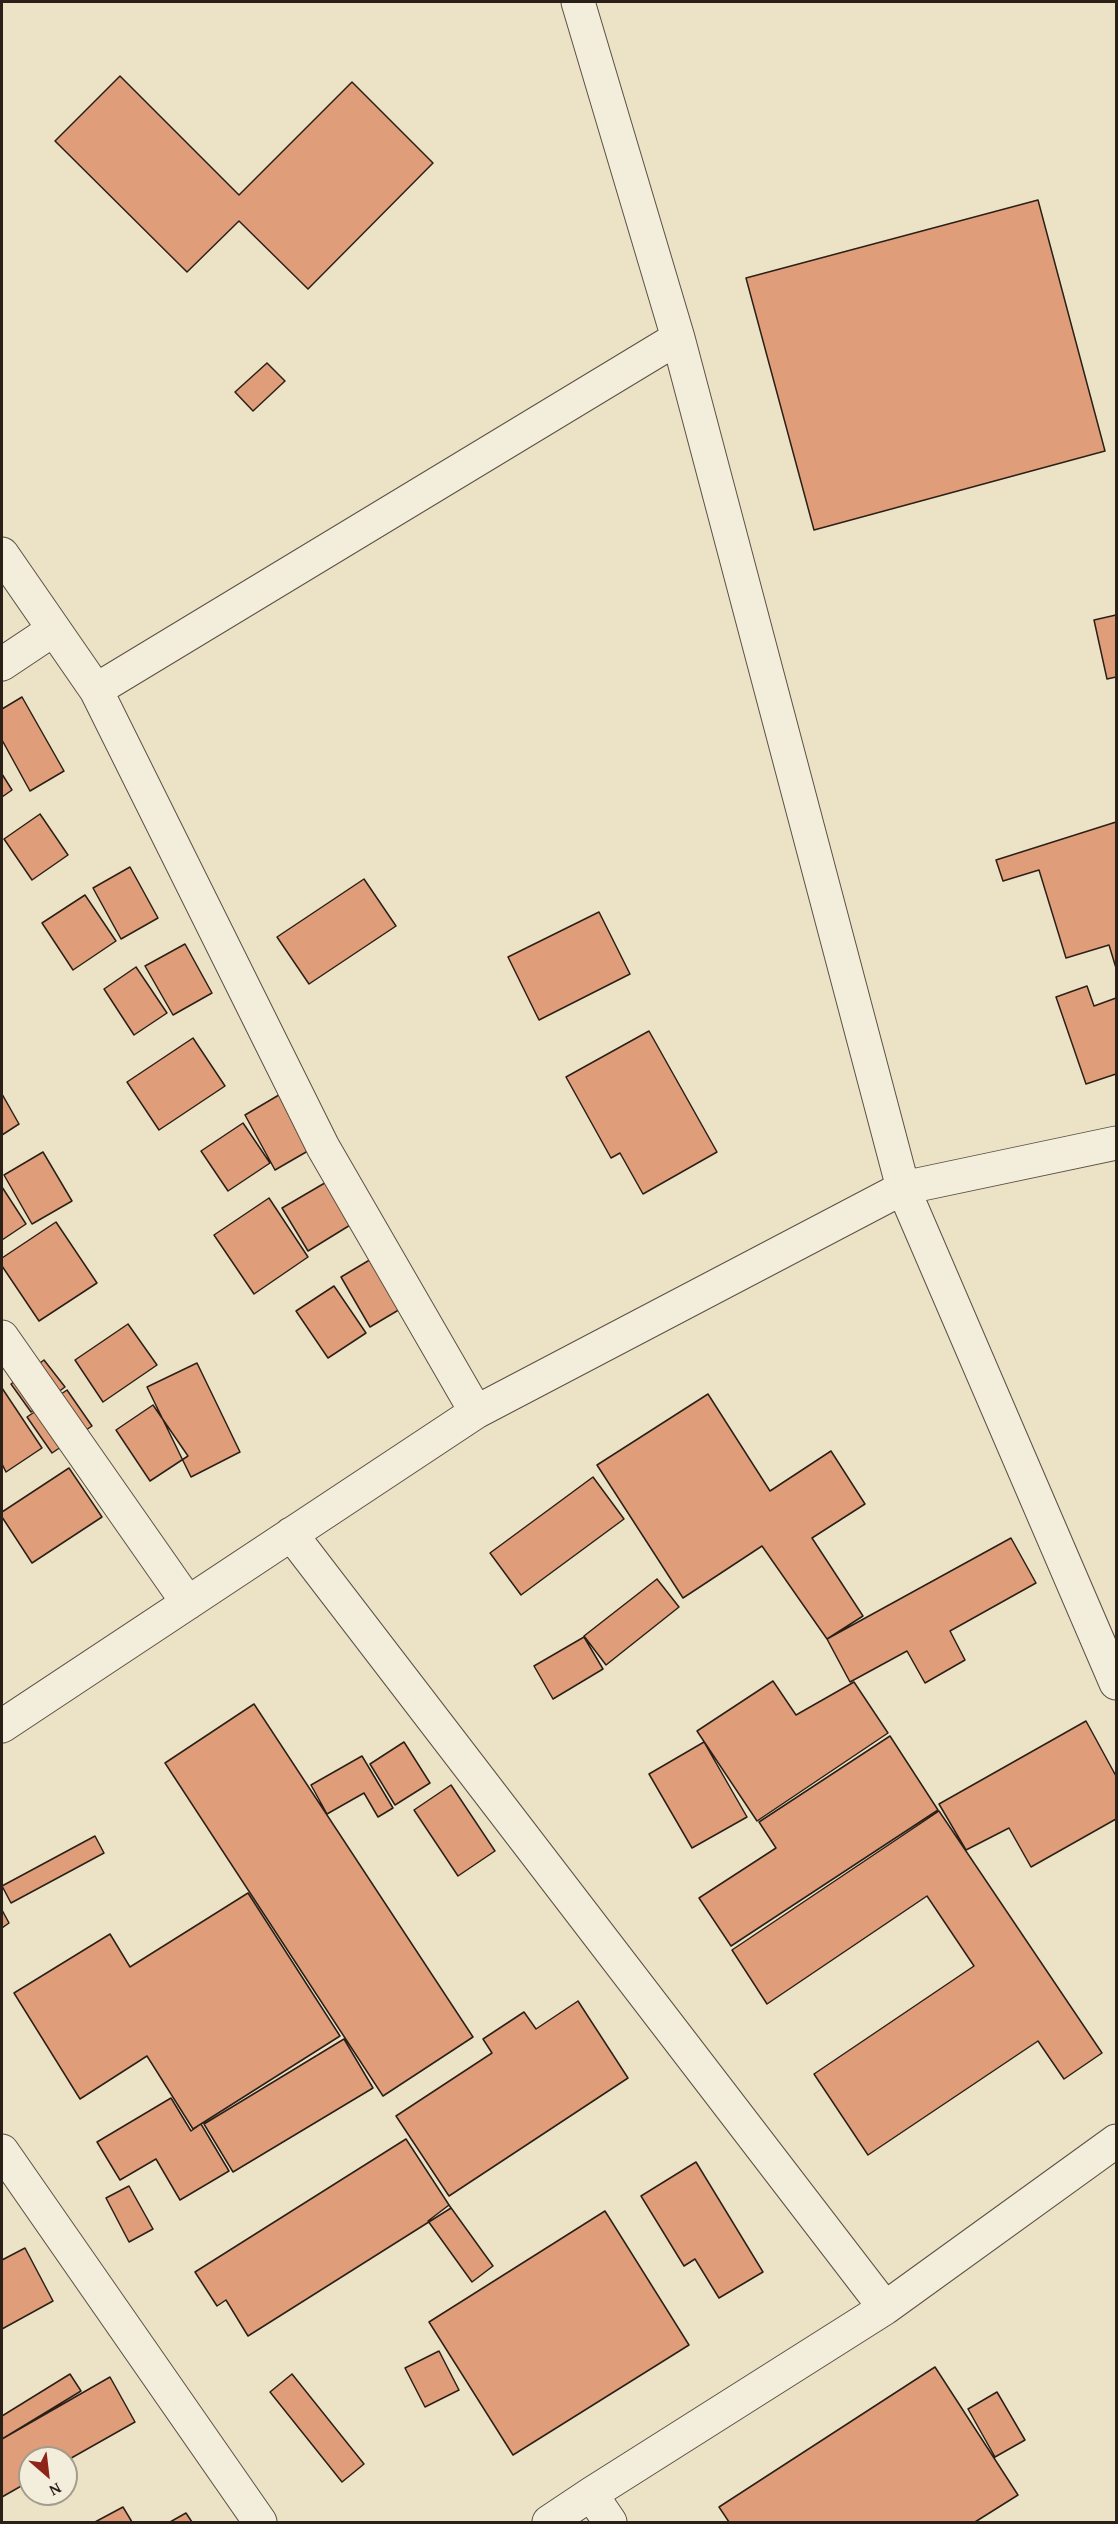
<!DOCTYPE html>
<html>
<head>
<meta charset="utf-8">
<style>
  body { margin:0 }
  #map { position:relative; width:1118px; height:2524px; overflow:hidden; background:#ece3c7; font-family:"Gentium Book Plus",serif }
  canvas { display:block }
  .frame { position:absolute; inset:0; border:3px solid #2b2018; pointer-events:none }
  .north { position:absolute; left:18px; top:2446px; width:60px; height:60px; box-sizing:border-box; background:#f3eddb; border:2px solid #a39b8d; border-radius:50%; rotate:152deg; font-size:16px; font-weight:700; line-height:24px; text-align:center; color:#2b2018 }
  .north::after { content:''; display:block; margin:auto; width:21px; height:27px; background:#8f2418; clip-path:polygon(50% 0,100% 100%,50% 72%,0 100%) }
</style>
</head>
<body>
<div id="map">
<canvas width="1118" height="2524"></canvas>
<div class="frame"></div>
<div class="north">N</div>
</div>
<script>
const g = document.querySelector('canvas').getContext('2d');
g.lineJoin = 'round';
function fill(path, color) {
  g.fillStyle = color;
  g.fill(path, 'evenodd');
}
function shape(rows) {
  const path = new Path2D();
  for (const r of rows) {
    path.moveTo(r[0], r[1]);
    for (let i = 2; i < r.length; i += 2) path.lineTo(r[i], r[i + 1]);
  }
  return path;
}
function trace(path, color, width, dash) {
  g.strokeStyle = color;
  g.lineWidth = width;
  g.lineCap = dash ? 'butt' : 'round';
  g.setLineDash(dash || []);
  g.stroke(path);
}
const building = shape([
  [120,76,239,195,352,82,433,163,308,289,239,221,187,272,55,141,120,76],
  [1038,200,1105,451,814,530,746,278,1038,200],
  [267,363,285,381,253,411,235,392,267,363],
  [1116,615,1116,677,1107,679,1094,620,1116,615],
  [22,697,64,771,30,791,2,740,2,709,22,697],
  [2,774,12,790,2,797,2,774],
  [40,814,68,855,32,880,4,839,40,814],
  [1116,822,1116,968,1109,945,1066,958,1039,870,1003,881,996,860,1116,822],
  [130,867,158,918,121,939,93,888,130,867],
  [364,879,396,926,309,984,277,937,364,879],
  [85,895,116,941,73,970,42,923,85,895],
  [599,912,630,974,539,1020,508,957,599,912],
  [185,944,212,993,173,1015,145,966,185,944],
  [136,967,167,1013,134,1035,104,989,136,967],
  [1087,986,1094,1006,1116,998,1116,1074,1086,1084,1056,997,1087,986],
  [649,1031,717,1152,643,1194,620,1153,611,1158,566,1077,649,1031],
  [193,1038,225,1086,159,1130,127,1082,193,1038],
  [289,1089,320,1144,275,1170,245,1115,289,1089],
  [2,1094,19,1124,2,1135,2,1094],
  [243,1123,270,1163,228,1191,201,1151,243,1123],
  [43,1152,72,1201,32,1224,4,1175,43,1152],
  [335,1177,360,1219,308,1251,282,1208,335,1177],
  [2,1187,26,1224,2,1240,2,1187],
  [269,1198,308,1257,254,1294,214,1235,269,1198],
  [56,1222,97,1283,39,1321,2,1266,2,1258,56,1222],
  [378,1255,407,1305,370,1327,341,1277,378,1255],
  [334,1286,366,1333,328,1358,296,1311,334,1286],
  [128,1324,157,1365,103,1402,75,1360,128,1324],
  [44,1360,65,1387,31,1412,11,1384,44,1360],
  [197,1363,240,1452,191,1477,147,1387,197,1363],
  [2,1388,42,1448,6,1472,2,1464,2,1388],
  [67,1390,92,1426,52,1453,27,1417,67,1390],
  [708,1394,770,1491,831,1451,865,1504,812,1538,863,1616,827,1639,762,1546,683,1598,597,1465,708,1394],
  [153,1405,188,1456,150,1481,116,1430,153,1405],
  [69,1468,102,1517,32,1563,2,1517,2,1512,69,1468],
  [593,1477,624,1519,521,1595,490,1553,593,1477],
  [1011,1538,1036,1583,950,1631,965,1660,925,1683,907,1651,850,1682,827,1639,1011,1538],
  [657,1579,679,1607,606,1665,584,1636,657,1579],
  [584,1637,603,1669,553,1699,534,1666,584,1637],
  [773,1681,796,1715,854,1682,888,1733,757,1821,697,1731,773,1681],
  [254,1704,473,2037,383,2096,165,1763,254,1704],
  [1086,1721,1116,1776,1116,1819,1031,1867,1009,1828,966,1850,939,1804,1086,1721],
  [890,1736,938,1810,731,1946,699,1898,776,1848,759,1822,890,1736],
  [404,1742,430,1783,395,1805,370,1764,404,1742],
  [704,1742,747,1817,692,1848,649,1774,704,1742],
  [362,1756,393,1808,378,1817,364,1793,327,1814,311,1785,362,1756],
  [451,1785,495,1851,458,1876,414,1810,451,1785],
  [939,1811,1102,2053,1064,2079,1038,2041,868,2155,814,2074,974,1966,927,1896,767,2004,732,1950,939,1811],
  [95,1836,104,1853,11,1903,2,1886,95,1836],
  [248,1893,340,2036,193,2129,147,2056,80,2099,14,1993,110,1934,130,1967,248,1893],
  [2,1910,9,1923,2,1928,2,1910],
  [578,2001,628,2078,449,2196,396,2116,492,2053,483,2039,524,2012,536,2029,578,2001],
  [344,2039,373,2088,233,2172,204,2124,344,2039],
  [171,2098,191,2131,201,2124,229,2171,180,2200,156,2159,120,2180,97,2142,171,2098],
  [406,2139,451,2208,248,2336,226,2300,217,2306,195,2272,406,2139],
  [696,2162,763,2272,719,2298,695,2259,684,2266,641,2196,696,2162],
  [129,2186,153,2229,129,2242,106,2198,129,2186],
  [449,2205,493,2266,472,2282,428,2221,449,2205],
  [605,2211,689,2345,513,2455,429,2322,605,2211],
  [25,2248,53,2301,2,2329,2,2260,25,2248],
  [439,2351,459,2390,425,2407,405,2368,439,2351],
  [935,2367,1018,2495,975,2522,729,2522,719,2507,935,2367],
  [70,2374,81,2391,2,2439,2,2416,70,2374],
  [292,2374,364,2464,342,2482,270,2392,292,2374],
  [110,2377,135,2422,66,2461,66,2458,30,2458,30,2481,2,2497,2,2439,110,2377],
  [997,2392,1025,2440,995,2457,968,2409,997,2392],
  [123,2507,132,2522,95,2522,123,2507],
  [186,2513,192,2522,170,2522,186,2513]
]);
fill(building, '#e09d79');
trace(building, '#2b2018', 1.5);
const minor = shape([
  [2,554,96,690,323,1147,476,1412],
  [2,664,53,630],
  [96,690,678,338],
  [1116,1143,903,1188,1116,1683],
  [2,1337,188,1603],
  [291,1534,885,2308],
  [2,1726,476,1412,903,1188,678,338,578,2],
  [2,2151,260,2522],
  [549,2522,591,2494],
  [610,2522,591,2494,885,2308,1116,2141]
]);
trace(minor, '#5b5144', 35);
trace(minor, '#f3eddb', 33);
</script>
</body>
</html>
